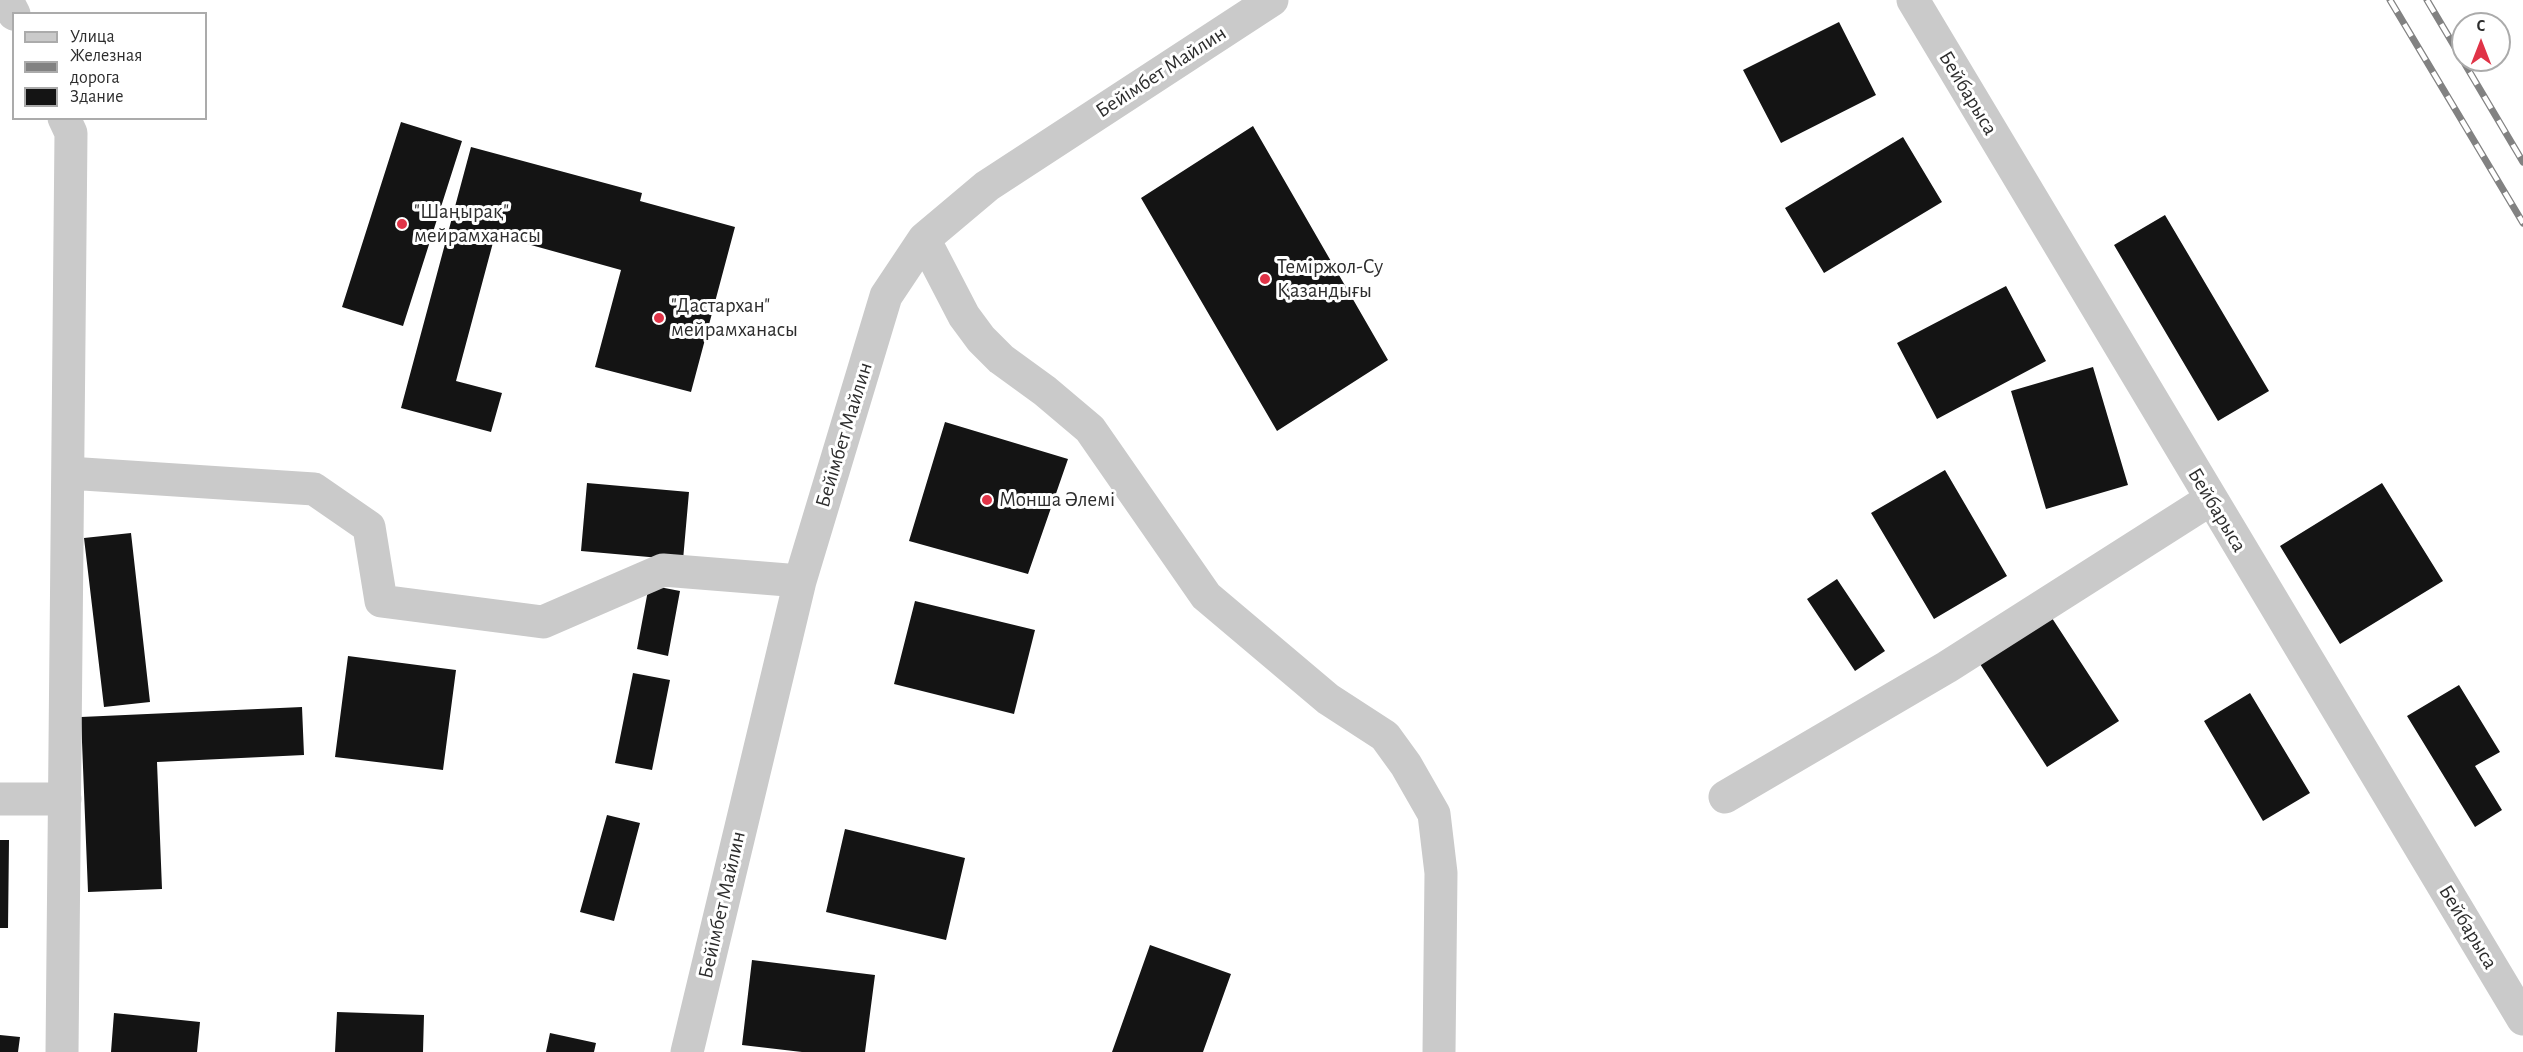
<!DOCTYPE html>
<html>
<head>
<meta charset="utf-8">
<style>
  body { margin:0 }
  #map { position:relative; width:2523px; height:1052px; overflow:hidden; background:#fff; font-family:"Alegreya Sans",sans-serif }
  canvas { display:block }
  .legend { position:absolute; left:12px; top:12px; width:195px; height:108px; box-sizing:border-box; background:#fff; border:2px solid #ababab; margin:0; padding:8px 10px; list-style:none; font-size:18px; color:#2d2d2d }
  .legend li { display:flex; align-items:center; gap:12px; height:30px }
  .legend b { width:30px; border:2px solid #ababab }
  .north { position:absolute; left:2451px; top:12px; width:60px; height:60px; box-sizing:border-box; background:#fff; border:2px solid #ababab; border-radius:50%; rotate:0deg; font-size:16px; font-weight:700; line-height:24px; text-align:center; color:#2d2d2d }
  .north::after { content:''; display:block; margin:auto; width:21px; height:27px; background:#e03347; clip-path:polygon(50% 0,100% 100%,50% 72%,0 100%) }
</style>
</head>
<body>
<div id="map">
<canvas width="2523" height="1052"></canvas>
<ul class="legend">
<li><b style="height:8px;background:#cacaca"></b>Улица</li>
<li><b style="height:8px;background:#828282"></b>Железная дорога</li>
<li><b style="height:16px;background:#141414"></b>Здание</li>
</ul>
<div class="north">С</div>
</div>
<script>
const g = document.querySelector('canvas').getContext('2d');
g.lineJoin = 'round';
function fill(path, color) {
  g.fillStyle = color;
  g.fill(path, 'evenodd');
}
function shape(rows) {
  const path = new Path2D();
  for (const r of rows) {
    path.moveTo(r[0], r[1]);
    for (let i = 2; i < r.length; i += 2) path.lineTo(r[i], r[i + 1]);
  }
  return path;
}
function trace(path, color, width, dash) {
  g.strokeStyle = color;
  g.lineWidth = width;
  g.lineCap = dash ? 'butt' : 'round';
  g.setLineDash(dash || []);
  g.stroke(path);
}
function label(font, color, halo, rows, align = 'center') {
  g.font = font + ' "Alegreya Sans",sans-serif';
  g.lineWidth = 6;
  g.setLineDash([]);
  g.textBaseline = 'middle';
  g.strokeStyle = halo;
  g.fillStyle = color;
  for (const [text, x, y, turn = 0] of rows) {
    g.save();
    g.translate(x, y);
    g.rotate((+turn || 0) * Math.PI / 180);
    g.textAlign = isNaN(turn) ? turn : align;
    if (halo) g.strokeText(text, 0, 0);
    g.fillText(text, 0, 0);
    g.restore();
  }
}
fill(shape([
  [1839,22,1876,95,1781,143,1743,70],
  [401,122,462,141,403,326,342,307],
  [1253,126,1388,360,1277,431,1141,198],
  [1903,137,1942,202,1824,273,1785,208],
  [471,147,642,193,640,201,735,227,691,392,595,367,621,270,495,235,456,381,502,393,491,432,401,408],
  [2165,215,2269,391,2218,421,2114,245],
  [2006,286,2046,361,1937,419,1897,343],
  [2093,367,2128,485,2046,509,2011,391],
  [945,422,1068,459,1028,574,909,541],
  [1945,470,2007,576,1934,619,1871,513],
  [587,483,689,492,683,560,581,551],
  [2382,483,2443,581,2340,644,2280,546],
  [131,533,150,702,104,707,84,538],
  [1837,579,1885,651,1855,671,1807,599],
  [649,585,680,591,668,656,637,649],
  [915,601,1035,630,1014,714,894,684],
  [2052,618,2119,721,2047,767,1980,664],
  [348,656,456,670,443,770,335,757],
  [633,673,670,680,652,770,615,763],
  [2459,685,2500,752,2475,766,2502,810,2475,827,2407,716],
  [2250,693,2310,793,2263,821,2204,721],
  [302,707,304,755,157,762,162,889,88,892,81,717],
  [607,815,640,823,614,921,580,912],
  [845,829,965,858,946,940,826,912],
  [0,840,9,840,8,928,0,928],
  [1150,945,1231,974,1203,1052,1112,1052],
  [752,960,875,975,865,1052,802,1052,742,1045],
  [337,1012,424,1015,423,1052,335,1052],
  [114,1013,200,1022,197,1052,111,1052],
  [550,1033,596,1043,594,1052,546,1052],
  [0,1035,20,1037,18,1052,0,1052]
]), '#141414');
trace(shape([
  [7,0,14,14],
  [1913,0,2523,1019],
  [924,239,964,316,981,339,1001,359,1045,391,1090,429,1206,596,1328,699,1385,736,1406,765,1434,814,1441,873,1439,1052],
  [68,473,314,489,369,527,381,601,543,622,663,570,800,581],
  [1725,797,1947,667,2211,499],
  [0,799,65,799],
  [62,1052,71,133,64,118],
  [687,1052,800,581,886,296,924,239,987,186,1272,0]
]), '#cacaca', 33);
const rail = shape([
  [2390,0,2523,223],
  [2427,0,2523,162]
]);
trace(rail, '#828282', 7);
trace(rail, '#fff', 4.5, [14]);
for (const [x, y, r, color] of [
  [402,224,6,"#e03347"],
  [1265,279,6,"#e03347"],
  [659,318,6,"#e03347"],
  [987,500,6,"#e03347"]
]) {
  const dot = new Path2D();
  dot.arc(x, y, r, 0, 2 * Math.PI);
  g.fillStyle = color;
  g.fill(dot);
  trace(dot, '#fff', 2);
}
label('21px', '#2d2d2d', '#fff', [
  ["Бейімбет Майлин",1161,72,-33],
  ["Бейбарыса",1968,93,59],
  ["Бейімбет Майлин",844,435,-73],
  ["Бейбарыса",2217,510,59],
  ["Бейімбет Майлин",722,905,-77],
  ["Бейбарыса",2468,927,59]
]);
label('21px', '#2d2d2d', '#fff', [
  ["\"Шаңырақ\"",414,212],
  ["мейрамханасы",414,236],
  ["Теміржол-Су",1277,267],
  ["Қазандығы",1277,291],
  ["\"Дастархан\"",671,306],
  ["мейрамханасы",671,330],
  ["Монша Әлемі",999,500]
], 'left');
</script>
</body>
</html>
